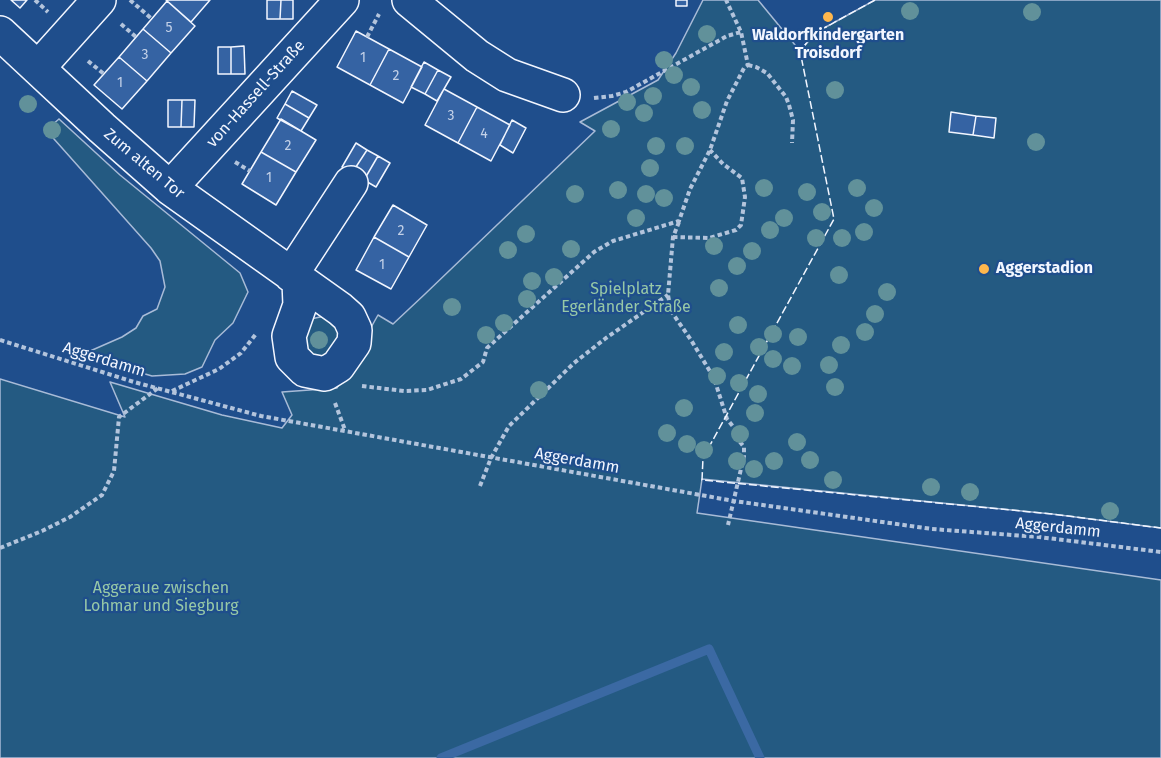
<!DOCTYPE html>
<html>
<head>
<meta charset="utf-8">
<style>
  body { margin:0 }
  canvas { display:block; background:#1f4e8c }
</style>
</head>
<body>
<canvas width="1161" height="758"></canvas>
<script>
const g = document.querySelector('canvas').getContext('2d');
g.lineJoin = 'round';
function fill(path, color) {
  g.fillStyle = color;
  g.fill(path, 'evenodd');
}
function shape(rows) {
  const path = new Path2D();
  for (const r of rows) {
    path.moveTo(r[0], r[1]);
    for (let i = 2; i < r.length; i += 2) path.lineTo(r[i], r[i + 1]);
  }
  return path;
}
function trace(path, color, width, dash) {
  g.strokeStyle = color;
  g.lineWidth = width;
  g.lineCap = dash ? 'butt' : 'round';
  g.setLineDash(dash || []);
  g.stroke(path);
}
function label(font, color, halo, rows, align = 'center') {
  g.font = font + ' "Fira Sans",sans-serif';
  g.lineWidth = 4.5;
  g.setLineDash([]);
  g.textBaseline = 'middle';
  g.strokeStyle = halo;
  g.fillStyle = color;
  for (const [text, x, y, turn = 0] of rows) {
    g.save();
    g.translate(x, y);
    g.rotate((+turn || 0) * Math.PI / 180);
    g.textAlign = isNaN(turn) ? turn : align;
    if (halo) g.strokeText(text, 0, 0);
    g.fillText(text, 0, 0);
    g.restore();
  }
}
const green = shape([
  [703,0,758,0,800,51,815,33,875,0,1161,0,1161,528,1052,514,702,479,697,513,1161,580,1161,758,0,758,0,379,125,417,110,382,222,415,282,428,292,415,282,392,337,388,378,315,393,324,425,294,595,131,580,122,658,80,676,53,703,0],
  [59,119,120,175,240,273,248,292,233,323,215,340,202,367,185,374,152,376,81,355,122,337,136,328,143,316,157,309,165,287,160,261,151,248,46,130,59,119],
  [320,317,329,317,342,329,330,358,313,356,306,350,302,334,311,319,320,317]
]);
fill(green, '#245a82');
trace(green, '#a8bbd7', 1.5);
trace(shape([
  [441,758,709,649,760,758]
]), '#3b69a3', 9);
const building = shape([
  [11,0,27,0,20,8,11,0],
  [166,0,210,0,191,22,166,0],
  [267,0,281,0,280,19,267,19,267,0],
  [281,0,293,0,293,19,280,19,281,0],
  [676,0,687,0,687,6,676,6,676,0],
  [167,1,195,26,171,53,143,29,167,1],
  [143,29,171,53,147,81,119,57,143,29],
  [356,31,389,49,370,85,337,67,356,31],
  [244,46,245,74,231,74,231,47,244,46],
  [218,47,231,47,231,74,218,74,218,47],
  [389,49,422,67,403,103,370,85,389,49],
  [119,57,147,81,122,109,94,85,119,57],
  [424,62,438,70,425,94,411,87,424,62],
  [438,70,451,77,437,101,425,94,438,70],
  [444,89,477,107,458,143,425,125,444,89],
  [292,91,317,105,309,118,285,104,292,91],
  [168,100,182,100,181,127,168,127,168,100],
  [182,100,195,100,194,127,181,127,182,100],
  [285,104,309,118,301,131,277,118,285,104],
  [477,107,510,125,491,161,458,143,477,107],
  [951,112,976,116,973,135,949,132,951,112],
  [976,116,996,118,994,138,973,135,976,116],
  [281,119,316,140,296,172,261,152,281,119],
  [512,120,526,128,513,153,500,145,512,120],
  [356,143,367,150,352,173,342,167,356,143],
  [367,150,378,156,364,180,352,173,367,150],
  [261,152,296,172,276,205,242,184,261,152],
  [378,156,390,163,376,187,364,180,378,156],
  [393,205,427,225,409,257,374,237,393,205],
  [374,237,409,257,391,289,356,270,374,237]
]);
fill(building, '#3563a3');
trace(building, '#f2f6ff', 1.5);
const minor = shape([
  [409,0,477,56,507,75,563,95],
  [0,33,102,128,170,188,340,309,349,317,355,330,354,343,338,366,325,374,305,370,292,357,289,336,300,305,299,282],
  [38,68,99,0],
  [170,188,342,0],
  [291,275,351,183]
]);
trace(minor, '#f2f6ff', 36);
trace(shape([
  [35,0,48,12],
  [130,0,152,19],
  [121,24,136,37],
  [367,37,379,14],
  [88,61,104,74],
  [748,65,756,67,767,73,786,97,789,105,793,120,792,143],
  [594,98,612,96,626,92,727,36,741,32],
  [235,162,250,171],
  [679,222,673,237,668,295,671,311,691,340,714,378,727,419,735,429,737,438,744,447,744,456,728,525],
  [673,237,709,238,736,230,741,225,745,197,742,178,723,164,710,150],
  [0,340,134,382,261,416,734,501,932,529,1039,537,1161,552],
  [362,386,404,391,427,390,461,379,483,362,487,348,594,252,613,241,679,221,690,189,710,150,727,101,744,68,748,65,741,32,726,0],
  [172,391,219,369,241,353,256,334],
  [335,403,345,430],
  [480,486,491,458,509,426,574,363,606,338,668,295],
  [0,548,42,531,70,517,102,495,114,471,119,417,158,388]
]), '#b3c4dc', 4, [4.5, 3]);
trace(minor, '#1f4e8c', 33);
trace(shape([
  [875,0,815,33,800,51,834,219,703,458,702,480,1052,514,1161,528]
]), '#f2f6ff', 1.5, [8, 3]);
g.fillStyle = '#61919a';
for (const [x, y] of [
  [910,11],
  [1032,12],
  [707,34],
  [664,60],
  [674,75],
  [691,87],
  [835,90],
  [653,96],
  [627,102],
  [28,104],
  [702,110],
  [644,113],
  [611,129],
  [52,130],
  [1036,142],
  [656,146],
  [685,146],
  [650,168],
  [764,188],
  [857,188],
  [618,190],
  [807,192],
  [575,194],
  [646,194],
  [664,198],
  [874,208],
  [822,212],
  [636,218],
  [784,218],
  [770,230],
  [864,232],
  [526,234],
  [816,238],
  [842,238],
  [714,246],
  [571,249],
  [508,250],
  [752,251],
  [737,266],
  [839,275],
  [554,277],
  [532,281],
  [719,288],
  [887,292],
  [527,299],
  [452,307],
  [875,314],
  [504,323],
  [738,325],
  [865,332],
  [773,334],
  [486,335],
  [798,337],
  [319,340],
  [841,345],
  [759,347],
  [724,352],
  [773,359],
  [829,365],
  [792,366],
  [717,376],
  [739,383],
  [835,387],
  [539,390],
  [758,394],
  [684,408],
  [755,413],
  [667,433],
  [740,434],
  [797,442],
  [687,444],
  [704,450],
  [810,460],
  [737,461],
  [774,461],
  [754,469],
  [833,480],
  [931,487],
  [970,492],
  [1110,511]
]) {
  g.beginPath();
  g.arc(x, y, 9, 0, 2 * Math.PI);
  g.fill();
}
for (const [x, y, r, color] of [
  [828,17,6,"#ffb74d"],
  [984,269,6,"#ffb74d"]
]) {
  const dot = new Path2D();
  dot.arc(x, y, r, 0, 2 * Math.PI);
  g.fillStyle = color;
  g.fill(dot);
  trace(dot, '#1f4e8c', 2);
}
label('14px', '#c3d1e8', null, [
  ["5",169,28],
  ["3",145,55],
  ["1",363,58],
  ["2",396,76],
  ["1",120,83],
  ["3",451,116],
  ["4",484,134],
  ["2",288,146],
  ["1",269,178],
  ["2",401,231],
  ["1",382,265]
]);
label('bold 16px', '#f2f6ff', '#1f4e8c', [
  ["Waldorfkindergarten",828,36],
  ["Troisdorf",828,54],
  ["Aggerstadion",996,269,"left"]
]);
label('16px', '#f2f6ff', '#1f4e8c', [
  ["von-Hassell-Straße",256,94,-48],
  ["Zum alten Tor",144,164,40],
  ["Aggerdamm",104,360,17],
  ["Aggerdamm",577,461,10],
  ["Aggerdamm",1058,528,6]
]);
label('16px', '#97c8a6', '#1f4e8c', [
  ["Spielplatz",626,290],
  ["Egerländer Straße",626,308],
  ["Aggeraue zwischen",161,589],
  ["Lohmar und Siegburg",161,607]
]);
</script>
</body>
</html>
